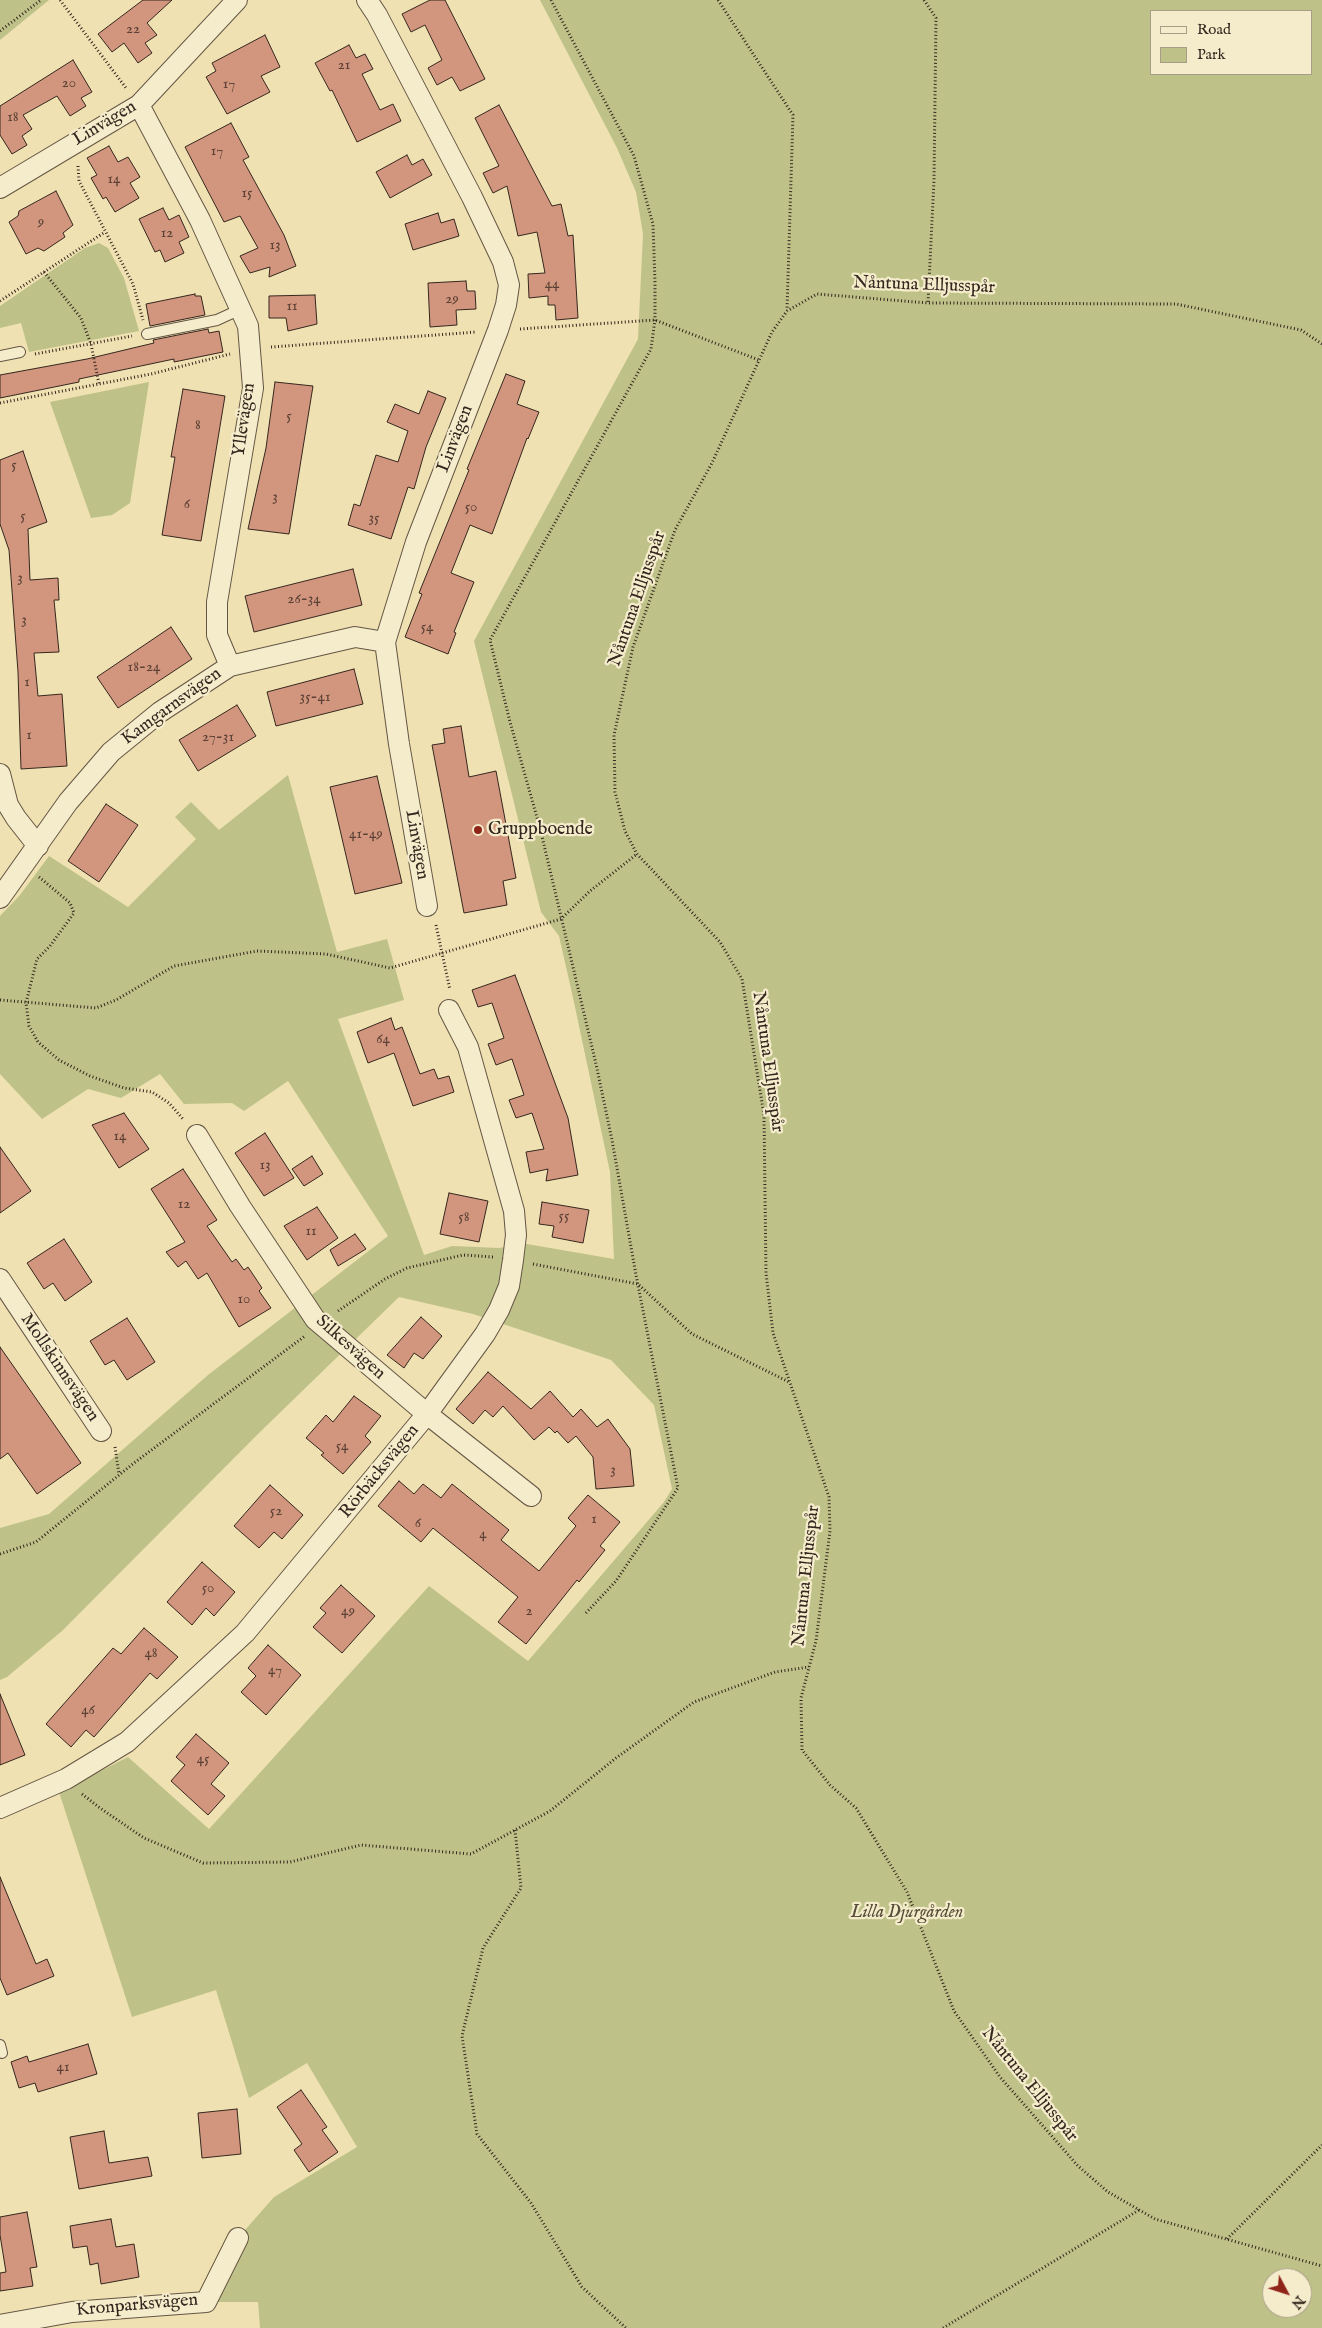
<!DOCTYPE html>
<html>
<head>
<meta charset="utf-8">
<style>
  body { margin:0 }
  #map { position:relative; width:1322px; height:2328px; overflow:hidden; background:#efe1b1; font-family:"IM FELL English",serif }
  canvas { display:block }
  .legend { position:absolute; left:1150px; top:10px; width:162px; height:65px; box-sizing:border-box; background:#f5eccc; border:1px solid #a89d87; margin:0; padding:6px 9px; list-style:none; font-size:15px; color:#35271f }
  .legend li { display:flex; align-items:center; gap:10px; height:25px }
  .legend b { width:25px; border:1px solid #a89d87 }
  .north { position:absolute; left:1262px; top:2268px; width:50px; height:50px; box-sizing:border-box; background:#f5eccc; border:1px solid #a89d87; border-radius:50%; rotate:130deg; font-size:14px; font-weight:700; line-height:20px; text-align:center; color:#35271f }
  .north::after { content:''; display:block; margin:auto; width:18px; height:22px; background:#8f2418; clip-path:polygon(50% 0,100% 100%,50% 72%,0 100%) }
</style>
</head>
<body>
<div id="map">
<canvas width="1322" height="2328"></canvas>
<ul class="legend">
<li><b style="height:6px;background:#f5eccc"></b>Road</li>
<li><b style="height:14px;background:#bec288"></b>Park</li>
</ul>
<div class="north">N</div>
</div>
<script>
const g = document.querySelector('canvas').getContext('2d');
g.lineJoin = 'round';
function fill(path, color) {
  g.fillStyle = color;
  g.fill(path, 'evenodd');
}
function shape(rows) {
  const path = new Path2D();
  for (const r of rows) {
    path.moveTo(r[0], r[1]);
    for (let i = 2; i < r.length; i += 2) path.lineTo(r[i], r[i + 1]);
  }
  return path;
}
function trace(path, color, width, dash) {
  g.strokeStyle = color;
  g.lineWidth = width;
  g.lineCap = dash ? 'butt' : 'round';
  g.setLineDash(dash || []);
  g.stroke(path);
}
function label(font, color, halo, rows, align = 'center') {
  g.font = font + ' "IM FELL English",serif';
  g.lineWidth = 4.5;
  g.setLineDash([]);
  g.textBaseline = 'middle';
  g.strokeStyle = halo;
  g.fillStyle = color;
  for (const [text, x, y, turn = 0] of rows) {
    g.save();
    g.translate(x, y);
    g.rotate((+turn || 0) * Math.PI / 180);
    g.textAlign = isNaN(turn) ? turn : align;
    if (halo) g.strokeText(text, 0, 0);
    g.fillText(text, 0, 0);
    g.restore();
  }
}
fill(shape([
  [0,0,49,0,0,40],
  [540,0,1322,0,1322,2328,260,2328,258,2302,206,2302,238,2238,274,2197,357,2147,307,2063,249,2098,216,1990,132,2017,59,1792,128,1757,209,1829,429,1586,528,1661,664,1502,672,1489,654,1405,611,1360,473,1314,399,1297,258,1434,62,1631,7,1677,0,1680,0,1528,49,1514,208,1375,388,1236,288,1081,244,1111,232,1103,184,1104,160,1074,121,1098,88,1089,42,1119,0,1074,0,916,20,895,49,856,128,907,196,839,175,817,191,802,219,830,288,775,337,952,387,939,404,1000,338,1019,424,1255,452,1246,499,1248,527,1244,614,1259,610,1172,572,993,559,936,541,912,474,641,638,339,643,234,636,192,617,148],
  [1151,11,1311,11,1311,74,1151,74],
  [1272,2278,1302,2278,1302,2308,1272,2308],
  [99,243,108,248,124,278,139,331,29,352,21,323,0,328,0,306,85,248],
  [149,382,130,503,112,515,91,518,50,402]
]), '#bec288');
const building = shape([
  [143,0,172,0,147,23,157,35,145,43,152,53,138,63,124,43,112,52,98,34,143,0],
  [430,0,445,0,485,79,460,91,452,77,437,85,428,68,442,60,425,25,411,32,402,14,430,0],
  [265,35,280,67,261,76,270,92,227,114,206,77,216,71,212,63,265,35],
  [349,45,356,58,365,54,373,69,362,74,380,110,393,104,401,121,357,142,332,90,330,91,315,63,349,45],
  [73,60,92,92,81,98,86,106,70,116,57,96,23,115,32,129,22,136,27,145,12,154,0,135,0,106,73,60],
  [499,105,552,206,561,204,568,236,573,235,578,318,556,320,555,305,548,305,548,296,529,298,528,274,545,273,537,232,518,236,507,186,493,193,483,173,499,166,475,118,499,105],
  [231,123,249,157,243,160,284,235,296,266,269,277,270,267,250,273,240,256,258,248,240,216,224,222,185,147,231,123],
  [109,146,118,162,128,157,140,177,130,183,139,198,115,212,106,197,103,199,91,178,97,175,87,158,109,146],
  [407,155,412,165,423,159,432,175,390,198,376,172,407,155],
  [56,191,73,225,63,233,65,237,44,251,38,248,26,254,9,222,18,216,19,211,56,191],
  [163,208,169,220,179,215,189,237,179,242,184,253,165,262,160,250,155,252,139,219,163,208],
  [438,213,441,223,454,219,459,236,413,250,405,224,438,213],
  [466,281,467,291,475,291,476,309,456,310,457,325,430,327,428,283,466,281],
  [195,294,195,296,201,296,205,315,150,326,146,304,195,294],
  [315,295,317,324,288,331,286,318,269,318,269,296,315,295],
  [208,329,209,333,219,331,223,352,174,362,174,359,79,379,79,382,0,398,0,375,87,359,154,343,153,340,208,329],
  [506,374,525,381,517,404,539,412,528,439,527,438,492,534,470,525,451,573,474,582,454,632,456,633,448,654,405,637,422,594,419,593,469,470,467,469,506,374],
  [275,382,313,386,289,534,248,529,266,448,275,382],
  [183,389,225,396,201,541,162,535,175,457,171,457,183,389],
  [428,391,446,398,426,447,414,489,408,487,391,539,348,525,354,504,360,506,376,455,398,462,408,431,387,422,395,404,419,414,428,391],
  [23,451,47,522,28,529,30,580,58,578,59,600,54,600,59,652,34,653,38,696,62,694,67,766,21,769,18,672,9,550,0,524,0,460,23,451],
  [353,569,362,605,254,632,245,596,353,569],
  [171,627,192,659,118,708,97,677,171,627],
  [354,669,363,704,276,726,267,692,354,669],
  [237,705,256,736,198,771,179,740,237,705],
  [461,726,469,777,496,771,516,878,503,881,507,905,464,913,432,745,445,743,443,729,461,726],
  [377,776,402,883,355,894,330,787,377,776],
  [106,804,138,825,99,882,68,861,106,804],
  [515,975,568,1118,578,1175,546,1181,548,1169,530,1173,526,1152,544,1149,532,1113,516,1118,509,1100,524,1095,512,1059,496,1065,488,1044,504,1038,492,1003,478,1007,472,990,515,975],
  [391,1018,395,1030,402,1027,420,1074,434,1069,438,1079,449,1076,454,1092,413,1106,394,1053,368,1063,357,1032,391,1018],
  [124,1113,149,1149,119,1168,92,1125,124,1113],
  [265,1133,294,1178,264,1196,235,1153,265,1133],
  [0,1147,31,1191,0,1213,0,1147],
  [312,1156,323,1174,304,1186,292,1169,312,1156],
  [183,1169,217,1220,207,1226,232,1262,236,1259,244,1270,248,1267,262,1288,259,1291,271,1308,239,1327,207,1273,198,1279,186,1261,178,1267,166,1252,185,1242,151,1189,183,1169],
  [449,1193,488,1201,479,1242,440,1234,449,1193],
  [542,1202,589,1210,583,1243,552,1237,554,1226,539,1224,542,1202],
  [317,1207,338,1238,307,1260,284,1226,317,1207],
  [355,1234,366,1249,338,1266,330,1250,355,1234],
  [64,1239,92,1282,65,1301,53,1283,44,1289,27,1263,64,1239],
  [421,1317,442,1336,423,1359,414,1353,404,1368,387,1355,421,1317],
  [127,1318,155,1362,127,1380,114,1360,105,1365,90,1341,127,1318],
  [0,1347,81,1463,37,1494,8,1453,0,1459,0,1347],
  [488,1372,531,1409,550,1391,573,1417,581,1409,597,1427,608,1419,630,1449,634,1486,596,1489,593,1457,576,1436,568,1443,557,1431,555,1433,549,1427,534,1440,503,1406,493,1417,485,1410,473,1424,456,1409,488,1372],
  [354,1396,381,1416,365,1436,371,1442,343,1474,321,1455,324,1453,306,1438,326,1415,333,1422,354,1396],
  [399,1481,414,1494,423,1484,441,1498,452,1484,509,1530,501,1540,539,1571,576,1526,568,1518,588,1495,620,1522,600,1546,605,1550,579,1582,577,1580,526,1644,498,1622,518,1597,433,1528,421,1542,378,1506,399,1481],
  [270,1485,303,1515,282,1539,274,1532,259,1548,234,1526,270,1485],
  [202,1562,235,1592,214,1616,206,1608,192,1625,167,1602,202,1562],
  [341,1585,375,1616,342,1653,313,1627,326,1613,320,1608,341,1585],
  [144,1628,178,1657,157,1679,150,1673,94,1737,86,1730,71,1747,46,1724,113,1648,121,1654,144,1628],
  [268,1645,301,1675,266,1715,241,1692,256,1676,248,1668,268,1645],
  [0,1694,25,1755,0,1765,0,1694],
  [196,1734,229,1763,211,1784,225,1796,208,1815,171,1781,185,1765,176,1757,196,1734],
  [0,1877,36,1964,47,1959,54,1976,7,1995,0,1978,0,1877],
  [88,2044,97,2074,38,2092,35,2083,19,2088,11,2062,27,2056,29,2062,88,2044],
  [301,2090,327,2127,322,2130,338,2152,309,2172,294,2150,302,2144,277,2107,301,2090],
  [237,2109,241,2154,202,2158,198,2113,237,2109],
  [104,2131,109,2163,148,2157,152,2176,79,2189,70,2137,104,2131],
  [27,2212,37,2267,30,2268,33,2286,0,2291,0,2273,6,2272,0,2235,0,2217,27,2212],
  [111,2219,116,2247,134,2244,139,2277,101,2284,98,2263,90,2265,87,2246,73,2248,70,2226,111,2219]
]);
fill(building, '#d2957d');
trace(building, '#35271f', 1);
const service = shape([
  [147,334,217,320,241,309],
  [0,356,20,352],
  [0,2045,2,2053]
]);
const minor = shape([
  [367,0,377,15,472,197,503,262,509,285,506,305,498,330,416,542,385,642,399,744,427,906],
  [139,105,200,220,248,326,253,388,217,602,217,635,230,666],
  [0,188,139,105,237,0],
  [0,774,8,805,16,818,38,846],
  [0,898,68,802,111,752,160,712,230,666,355,637,385,642],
  [197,1135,240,1206,315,1319,427,1414,531,1496],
  [0,1279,101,1431],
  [0,1808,66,1779,127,1742,245,1633,427,1414,485,1334,499,1310,509,1286,513,1260,516,1235,514,1211,468,1047,449,1010],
  [0,2325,72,2312,206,2302,238,2238]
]);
trace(service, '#645644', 12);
trace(minor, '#645644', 22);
trace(shape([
  [60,0,126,88],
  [551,0,634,156,653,224,655,283,655,320,651,349,490,640,510,722,540,828,596,1064,612,1140,636,1275,678,1488,616,1581,585,1614],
  [718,0,793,115,787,310],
  [924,0,936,18,934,180,928,303],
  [0,31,41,0],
  [78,166,79,181,133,284,143,320],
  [44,272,81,318,91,344,99,384],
  [0,301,105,232],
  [520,329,655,320,759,360],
  [1322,344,1301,330,1176,304,928,303,817,294,787,311,772,332,712,463,675,530,633,647,614,735,615,792,625,831,637,854,720,942,742,979,764,1115,766,1273,773,1333,829,1497,830,1531,816,1641,801,1698,802,1750,830,1785,856,1808,907,1892,954,2011,1000,2077,1078,2166,1108,2192,1155,2219,1322,2266],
  [271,347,476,332],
  [35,354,132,336],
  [0,403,151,374,230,354],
  [39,877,70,903,74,913,50,946,37,959,26,1003,29,1026,38,1042,59,1060,90,1076,124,1088,152,1092,169,1103,183,1119],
  [436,925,450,990],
  [0,1000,96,1008,116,1000,174,966,257,951,326,954,390,968,561,919,590,891,637,854],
  [533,1264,638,1284,692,1334,789,1382],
  [338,1311,385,1279,407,1268,463,1255,493,1257],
  [115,1447,119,1474],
  [0,1554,36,1542,134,1463,305,1336],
  [82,1794,100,1808,144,1838,203,1863,290,1862,361,1845,471,1854,550,1811,616,1758,694,1702,775,1672,809,1667],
  [515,1830,521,1888,483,1948,462,2036,477,2134,531,2203,582,2287,626,2328],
  [1227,2239,1322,2145],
  [943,2328,1139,2210]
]), '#35271f', 3, [1, 2.5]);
trace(service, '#f5eccc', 10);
trace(minor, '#f5eccc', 20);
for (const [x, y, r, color] of [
  [478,830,5,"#8f2418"]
]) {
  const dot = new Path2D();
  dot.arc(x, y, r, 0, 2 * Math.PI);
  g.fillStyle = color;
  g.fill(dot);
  trace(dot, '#f5eccc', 2);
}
label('15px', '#5c4236', null, [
  ["22",133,30],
  ["21",344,66],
  ["20",69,84],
  ["17",229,85],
  ["18",13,118],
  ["17",217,152],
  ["14",114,180],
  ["15",247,194],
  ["9",41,223],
  ["12",167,234],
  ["13",275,246],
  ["44",552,285],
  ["29",452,300],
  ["11",292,307],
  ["5",289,417],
  ["8",198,426],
  ["5",14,466],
  ["3",275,498],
  ["6",187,505],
  ["50",471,508],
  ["5",23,517],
  ["35",374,519],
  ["3",20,579],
  ["26-34",304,600],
  ["3",24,621],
  ["54",427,628],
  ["18-24",144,668],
  ["1",27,683],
  ["35-41",315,698],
  ["1",29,736],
  ["27-31",218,738],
  ["41-49",366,835],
  ["64",383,1040],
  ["14",120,1137],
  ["13",265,1166],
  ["12",184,1205],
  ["55",564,1217],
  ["58",464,1218],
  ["11",311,1232],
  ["10",244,1300],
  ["54",342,1447],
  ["3",613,1471],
  ["52",276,1512],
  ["1",594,1520],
  ["6",418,1524],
  ["4",483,1535],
  ["50",208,1589],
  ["49",348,1612],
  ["2",529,1612],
  ["48",151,1654],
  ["47",275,1671],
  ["46",88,1711],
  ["45",203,1760],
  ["41",63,2068]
]);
label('18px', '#35271f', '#f5eccc', [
  ["Linvägen",105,124,-31],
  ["Nåntuna Elljusspår",924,286,2],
  ["Yllevägen",245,420,-82],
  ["Linvägen",456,439,-69],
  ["Nåntuna Elljusspår",638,599,-71],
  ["Kamgarnsvägen",172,707,-36],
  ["Linvägen",416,845,80],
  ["Nåntuna Elljusspår",767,1062,82],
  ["Silkesvägen",350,1348,42],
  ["Mollskinnsvägen",59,1368,56],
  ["Rörbäcksvägen",380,1472,-51],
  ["Nåntuna Elljusspår",807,1576,-84],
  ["Nåntuna Elljusspår",1029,2085,51],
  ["Kronparksvägen",137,2306,-5]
]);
label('18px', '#35271f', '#f5eccc', [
  ["Gruppboende",488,830]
], 'left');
label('italic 18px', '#574e39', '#f5eccc', [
  ["Lilla Djurgården",907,1913]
]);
</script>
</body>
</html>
